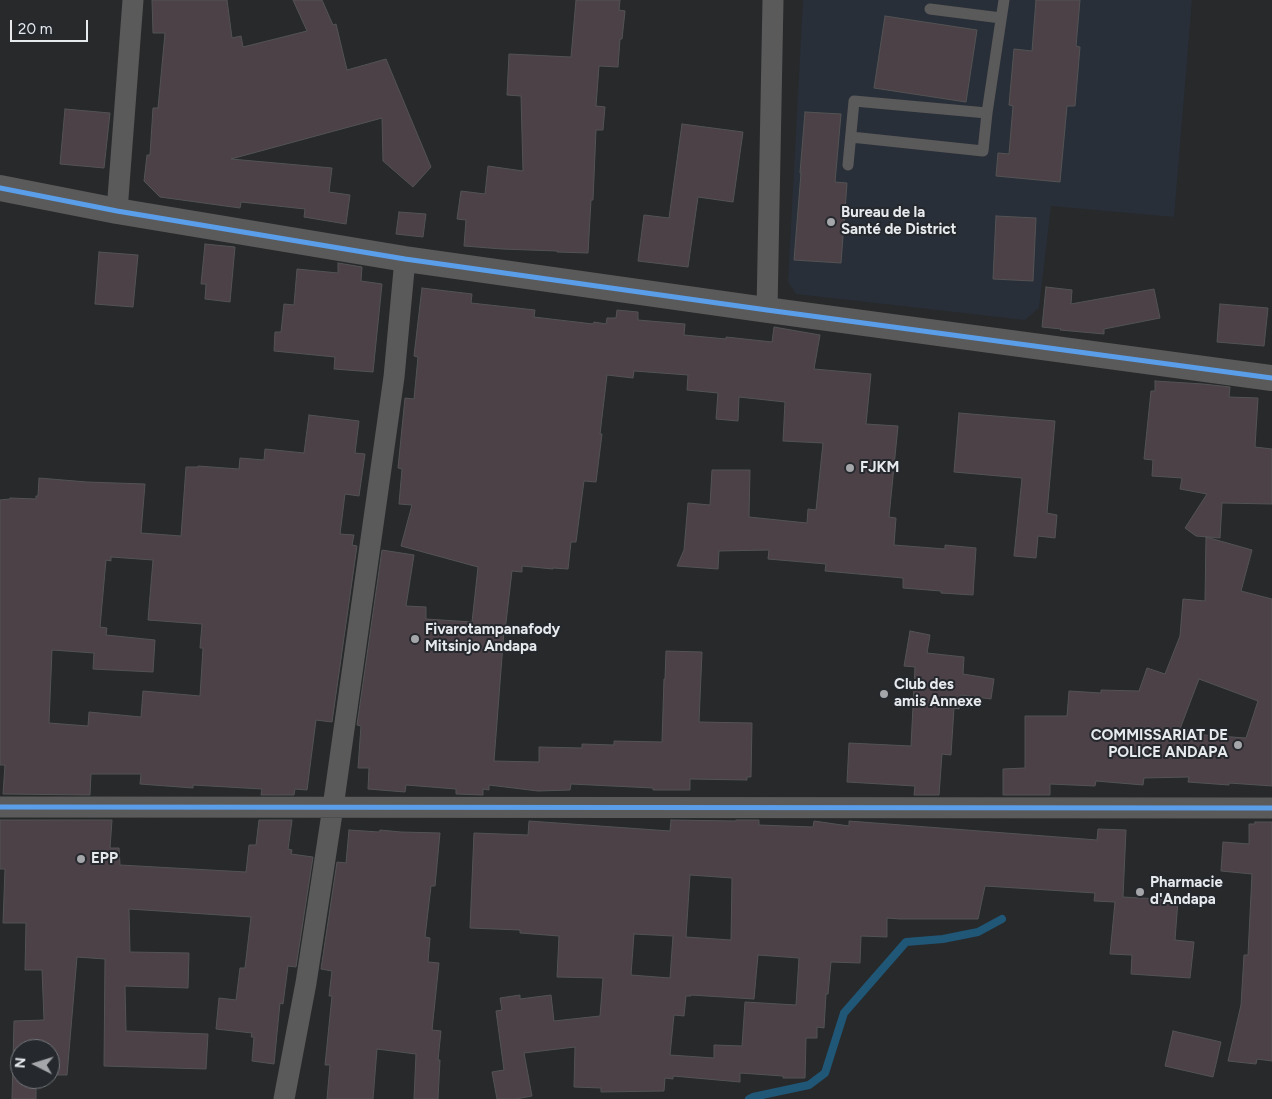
<!DOCTYPE html>
<html>
<head>
<meta charset="utf-8">
<style>
  body { margin:0 }
  #map { position:relative; width:1272px; height:1099px; overflow:hidden; background:#27292b; font-family:Figtree,sans-serif }
  canvas { display:block }
  .north { position:absolute; left:10px; top:1039px; width:50px; height:50px; box-sizing:border-box; background:#25282d; border:1px solid #73767a; border-radius:50%; rotate:275deg; font-size:14px; font-weight:700; line-height:20px; text-align:center; color:#e7eaed }
  .north::after { content:''; display:block; margin:auto; width:18px; height:22px; background:#a4a6a9; clip-path:polygon(50% 0,100% 100%,50% 72%,0 100%) }
  .scale { position:absolute; left:10px; top:20px; width:78px; height:22px; box-sizing:border-box; border:2px solid #e7eaed; border-top:0; padding-left:6px; font-size:15px; line-height:18px; white-space:nowrap; color:#e7eaed; -webkit-text-stroke:4px #25282d; paint-order:stroke }
</style>
</head>
<body>
<div id="map">
<canvas width="1272" height="1099"></canvas>
<div class="north">N</div>
<div class="scale">20 m</div>
</div>
<script>
const g = document.querySelector('canvas').getContext('2d');
g.lineJoin = 'round';
function fill(path, color) {
  g.fillStyle = color;
  g.fill(path, 'evenodd');
}
function shape(rows) {
  const path = new Path2D();
  for (const r of rows) {
    path.moveTo(r[0], r[1]);
    for (let i = 2; i < r.length; i += 2) path.lineTo(r[i], r[i + 1]);
  }
  return path;
}
function trace(path, color, width, dash) {
  g.strokeStyle = color;
  g.lineWidth = width;
  g.lineCap = dash ? 'butt' : 'round';
  g.setLineDash(dash || []);
  g.stroke(path);
}
function label(font, color, halo, rows, align = 'center') {
  g.font = font + ' Figtree,sans-serif';
  g.lineWidth = 4;
  g.setLineDash([]);
  g.textBaseline = 'middle';
  g.strokeStyle = halo;
  g.fillStyle = color;
  for (const [text, x, y, turn = 0] of rows) {
    g.save();
    g.translate(x, y);
    g.rotate((+turn || 0) * Math.PI / 180);
    g.textAlign = isNaN(turn) ? turn : align;
    if (halo) g.strokeText(text, 0, 0);
    g.fillText(text, 0, 0);
    g.restore();
  }
}
fill(shape([
  [803,0,1192,0,1174,217,1051,206,1039,308,1025,320,796,294,788,282]
]), '#292f38');
trace(shape([
  [749,1099,753,1097,809,1085,825,1073,844,1013,906,942,943,939,978,932,1002,919]
]), '#205777', 8);
const building = shape([
  [152,0,227,0,232,38,241,36,243,47,307,31,293,0,322,0,333,25,336,24,347,70,386,59,431,167,413,187,383,161,382,118,231,159,332,168,329,192,350,195,346,224,304,217,305,209,241,202,240,208,160,197,144,181,147,155,150,155,153,108,158,108,165,33,153,33,152,0],
  [576,0,620,0,619,10,625,11,622,39,620,39,618,67,599,66,596,106,605,107,603,130,596,130,593,200,591,200,588,253,557,252,557,251,502,249,464,246,466,220,457,219,461,191,485,194,488,166,523,171,521,96,507,95,509,54,571,57,576,0],
  [1036,0,1080,0,1076,46,1080,47,1075,106,1067,106,1060,182,996,176,998,153,1009,154,1013,106,1009,105,1014,49,1032,51,1036,0],
  [885,16,977,30,966,102,874,88,885,16],
  [65,109,110,113,104,168,60,164,65,109],
  [805,112,841,114,835,182,847,183,841,263,794,260,801,173,800,173,805,112],
  [682,124,743,132,733,202,698,197,688,267,638,261,644,215,669,218,682,124],
  [399,212,426,214,423,237,396,234,399,212],
  [996,216,1036,218,1033,281,993,279,996,216],
  [205,244,235,247,230,302,205,299,206,284,201,284,205,244],
  [99,252,138,255,133,307,95,304,99,252],
  [338,263,362,267,361,281,382,284,373,372,334,369,335,357,274,351,275,332,281,332,284,304,294,305,297,269,338,273,338,263],
  [1046,287,1072,290,1071,304,1154,289,1160,318,1104,329,1104,334,1060,330,1061,329,1042,327,1046,287],
  [422,288,472,294,471,303,535,310,534,317,593,324,594,322,606,324,607,318,616,318,617,310,638,312,638,320,685,324,684,335,726,339,726,337,772,342,774,327,820,335,814,369,871,374,866,424,898,426,889,517,896,518,894,545,945,549,945,545,976,548,973,595,941,593,941,591,903,588,903,578,825,571,826,564,768,559,769,550,719,551,718,569,677,566,684,550,688,503,710,505,712,470,750,470,749,517,807,523,808,509,816,510,823,443,783,441,785,402,739,397,738,421,716,419,718,393,687,390,688,375,634,371,633,378,607,375,600,434,602,434,596,482,584,481,576,542,571,542,568,569,553,568,553,569,522,566,522,572,512,571,505,631,504,631,494,761,539,762,539,747,582,748,582,744,614,745,614,741,662,742,664,679,665,679,666,651,702,652,699,722,752,723,751,777,747,777,747,780,690,779,690,790,653,790,653,788,571,784,570,790,538,791,489,785,489,790,483,789,483,795,456,794,456,789,406,785,405,792,368,789,369,768,358,768,361,726,357,725,382,550,414,555,406,606,426,607,426,619,472,622,475,595,478,567,401,546,412,505,399,504,402,469,398,468,405,398,414,399,418,357,414,356,422,288],
  [1220,304,1268,308,1264,346,1217,342,1220,304],
  [1155,381,1203,384,1230,387,1229,397,1258,398,1255,447,1272,449,1272,504,1222,503,1220,538,1196,536,1185,528,1207,494,1180,489,1182,478,1152,476,1153,460,1144,459,1151,391,1155,391,1155,381],
  [959,413,1055,421,1047,513,1057,515,1055,538,1038,536,1036,558,1014,556,1022,478,954,472,959,413],
  [309,415,359,421,355,453,365,454,359,496,345,494,340,534,354,535,352,545,357,546,332,722,316,720,307,790,295,789,294,795,261,795,262,789,193,785,193,788,140,784,141,774,91,774,90,795,3,794,5,765,0,765,0,500,10,499,10,498,36,499,36,496,38,496,39,478,87,482,145,484,141,533,181,536,186,467,198,467,198,466,239,469,240,458,264,460,265,449,304,453,309,415],
  [111,557,153,560,148,620,202,624,200,648,203,648,200,696,143,691,141,717,89,712,88,726,49,723,52,650,94,653,93,669,153,672,155,640,106,635,107,628,100,627,106,560,111,561,111,557],
  [1206,537,1252,550,1241,591,1272,599,1272,786,1229,783,1229,785,1188,782,1189,777,1144,778,1143,785,1096,781,1095,786,1050,784,1050,795,1003,795,1003,769,1025,768,1025,716,1067,716,1069,691,1101,693,1101,690,1139,691,1147,668,1165,674,1180,636,1183,599,1205,601,1206,537],
  [1199,679,1258,701,1246,738,1190,734,1191,730,1180,729,1199,679],
  [910,631,930,635,927,653,964,657,963,674,994,679,991,699,961,695,959,709,954,708,951,755,942,754,939,795,914,795,915,786,847,782,849,743,911,746,915,667,904,666,910,631],
  [0,820,112,820,110,848,119,848,120,865,246,872,249,845,256,845,259,820,292,820,288,849,292,850,291,854,313,857,296,967,288,966,283,1004,280,1003,274,1064,252,1061,254,1037,251,1037,252,1033,216,1029,219,998,236,1000,240,968,245,968,251,917,129,909,130,952,189,953,188,988,125,986,126,1031,208,1034,206,1069,104,1066,105,959,77,957,67,1075,50,1075,50,1049,20,1049,20,1079,36,1079,36,1099,12,1099,14,1021,44,1020,42,970,25,970,26,923,3,923,5,869,0,869,0,820],
  [671,820,736,821,736,820,759,820,759,825,813,827,814,821,849,826,849,821,1097,840,1098,829,1126,830,1123,897,1178,900,1175,940,1194,942,1190,978,1131,974,1132,955,1110,954,1115,902,1094,901,1095,893,985,886,978,919,900,919,887,918,887,937,861,936,860,963,831,962,828,994,826,994,824,1028,817,1027,817,1038,806,1038,805,1078,783,1078,783,1076,740,1073,740,1082,673,1076,673,1079,665,1078,664,1091,601,1092,601,1088,574,1087,575,1047,524,1053,532,1096,516,1099,497,1099,492,1072,504,1070,496,1011,502,1010,500,998,520,995,520,999,551,995,554,1021,600,1016,603,978,557,977,559,936,520,933,520,930,470,928,474,833,528,835,529,821,670,831,671,820],
  [690,875,732,878,731,940,686,937,690,875],
  [634,934,673,936,670,978,631,975,634,934],
  [758,955,799,958,796,1005,745,1002,742,1046,714,1045,714,1058,670,1055,674,1015,684,1016,686,996,691,996,691,995,754,999,758,955],
  [1255,822,1272,822,1272,1061,1257,1059,1256,1064,1228,1061,1241,1005,1244,955,1248,955,1252,874,1221,871,1223,842,1249,844,1249,824,1255,824,1255,822],
  [349,830,379,832,380,830,401,832,440,833,435,886,431,886,425,937,430,938,428,962,439,963,432,1030,441,1031,438,1060,440,1060,438,1099,414,1099,416,1054,377,1049,373,1099,327,1099,330,1065,325,1065,332,996,329,996,332,971,321,969,337,862,346,863,349,830],
  [1173,1031,1221,1042,1213,1077,1165,1066,1173,1031]
]);
fill(building, '#4b4147');
trace(building, '#535354', 1);
trace(shape([
  [930,9,1001,18],
  [851,137,983,151,987,113,1004,0],
  [848,165,854,101,987,113]
]), '#5b5a5a', 11);
trace(shape([
  [117,211,133,0],
  [767,310,773,0],
  [0,807,1272,808],
  [284,1099,306,983,333,807,394,377,405,259]
]), '#5b5a5a', 21);
trace(shape([
  [0,188,117,211,405,259,767,310,1272,378]
]), '#5b5a5a', 26);
trace(shape([
  [0,188,117,211,405,259,767,310,1272,378],
  [0,807,1272,808]
]), '#5a9eea', 5);
for (const [x, y, r, color] of [
  [831,222,5,"#a4a6a9"],
  [850,468,5,"#a4a6a9"],
  [415,639,5,"#a4a6a9"],
  [884,694,5,"#a4a6a9"],
  [1238,745,5,"#a4a6a9"],
  [81,859,5,"#a4a6a9"],
  [1140,892,5,"#a4a6a9"]
]) {
  const dot = new Path2D();
  dot.arc(x, y, r, 0, 2 * Math.PI);
  g.fillStyle = color;
  g.fill(dot);
  trace(dot, '#25282d', 2);
}
label('bold 15px', '#e7eaed', '#25282d', [
  ["Bureau de la",841,213],
  ["Santé de District",841,230],
  ["FJKM",860,468],
  ["Fivarotampanafody",425,630],
  ["Mitsinjo Andapa",425,647],
  ["Club des",894,685],
  ["amis Annexe",894,702],
  ["COMMISSARIAT DE",1228,736,"right"],
  ["POLICE ANDAPA",1228,753,"right"],
  ["EPP",91,859],
  ["Pharmacie",1150,883],
  ["d'Andapa",1150,900]
], 'left');
</script>
</body>
</html>
